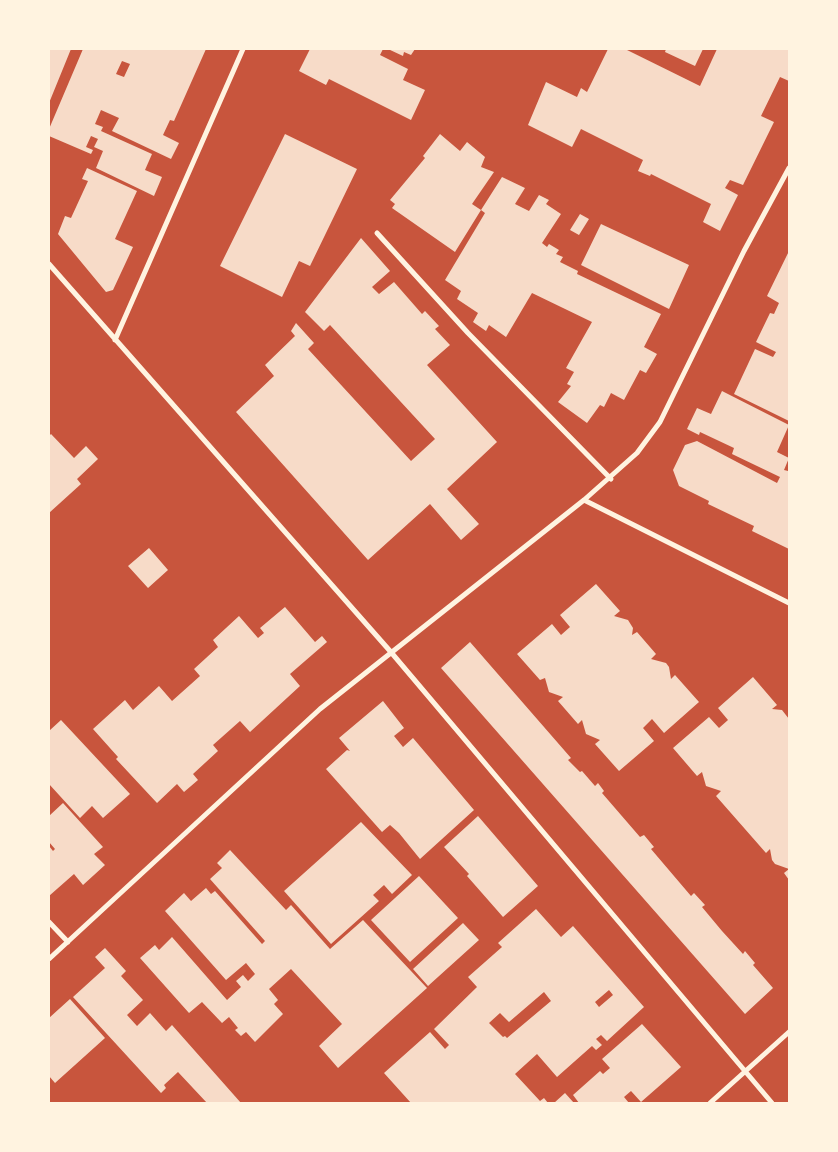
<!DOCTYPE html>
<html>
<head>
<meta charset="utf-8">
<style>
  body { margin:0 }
  #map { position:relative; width:838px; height:1152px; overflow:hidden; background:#c8553d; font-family:"Titillium Web",sans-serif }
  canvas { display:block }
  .frame { position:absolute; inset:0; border:50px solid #fff3e0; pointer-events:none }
</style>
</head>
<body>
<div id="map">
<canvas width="838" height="1152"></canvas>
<div class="frame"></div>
</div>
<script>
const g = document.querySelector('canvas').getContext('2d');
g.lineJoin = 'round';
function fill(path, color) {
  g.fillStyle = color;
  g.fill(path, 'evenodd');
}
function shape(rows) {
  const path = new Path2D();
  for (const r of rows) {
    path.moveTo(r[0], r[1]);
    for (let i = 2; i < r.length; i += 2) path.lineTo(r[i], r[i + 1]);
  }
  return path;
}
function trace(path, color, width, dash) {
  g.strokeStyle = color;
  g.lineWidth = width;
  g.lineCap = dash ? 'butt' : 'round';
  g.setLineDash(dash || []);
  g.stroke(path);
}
fill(shape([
  [49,49,71,49,49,103],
  [83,49,206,49,174,121,170,120,163,135,179,143,171,159,112,131,119,118,101,110,95,124,103,127,101,131,152,154,145,170,162,177,154,196,96,168,103,151,94,147,98,139,91,136,86,147,93,150,91,154,49,136,49,129],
  [122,61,130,64,124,77,116,74],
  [310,49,383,49,380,55,408,69,403,80,425,90,411,120,329,79,326,85,299,71],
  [388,49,415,49,411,55,404,52,403,56],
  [608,49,625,49,700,86,717,49,789,49,789,81,780,77,761,116,774,122,743,185,730,180,725,188,738,195,720,231,703,222,711,204,651,174,650,176,638,171,643,160,581,129,572,147,528,125,546,82,577,97,581,88,587,92],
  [666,49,703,49,695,66,665,52],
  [285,134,357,169,310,266,299,261,282,297,220,266],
  [440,134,460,151,467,142,485,157,481,167,494,172,472,204,481,210,455,252,392,208,395,204,390,200,425,158,423,156],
  [87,168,137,191,115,239,133,247,113,290,106,292,58,234,65,216,71,218,88,181,82,179],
  [502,177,525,188,515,204,529,211,539,195,549,200,546,204,561,214,542,243,547,247,549,244,559,250,556,254,563,257,560,262,578,271,577,274,661,314,644,347,657,354,646,373,640,370,624,400,611,393,604,407,600,405,587,423,558,402,571,386,567,384,574,372,566,368,592,322,532,293,506,337,489,325,486,331,473,322,478,313,457,299,461,291,445,280,485,213,481,210],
  [580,214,589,219,579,235,570,230],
  [601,224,689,265,669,309,581,265],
  [361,238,390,271,372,287,379,294,394,282,422,314,425,311,439,326,435,329,450,345,427,365,497,442,447,489,479,524,461,540,430,504,368,560,236,412,274,376,265,365,295,336,291,331,296,323,314,343,308,349,411,461,435,439,330,325,324,331,305,312],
  [789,251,789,421,734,394,755,349,773,357,776,352,756,342,770,313,774,314,779,303,767,296],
  [722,391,789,425,777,452,789,458,784,470,788,471,789,469,789,549,752,531,754,526,708,504,709,501,679,486,673,470,685,445,697,441,777,483,780,477,732,454,734,448,700,432,699,435,687,429,697,408,711,414],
  [51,434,74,458,86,446,98,459,77,479,81,484,49,513,49,436],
  [149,548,168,570,148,588,128,566],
  [596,584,620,611,614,616,628,620,633,628,632,635,637,632,656,654,651,659,666,663,669,667,671,679,675,675,699,702,664,733,652,719,643,728,654,741,619,771,595,744,600,740,586,734,582,720,578,724,558,701,563,697,549,692,545,678,540,680,517,654,552,624,561,635,570,627,560,615],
  [285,607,315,642,322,636,327,642,290,674,300,686,250,732,240,721,213,745,218,751,193,774,198,780,184,792,177,784,157,803,116,759,118,757,93,729,125,700,133,710,159,686,172,701,200,676,194,669,218,647,213,640,239,616,258,638,264,633,260,628],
  [470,642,571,758,568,760,580,772,582,771,595,786,598,783,604,791,602,793,640,837,644,835,654,847,651,849,691,896,694,893,705,905,702,907,722,931,743,954,745,951,755,963,753,965,773,988,745,1014,441,668],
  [753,677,777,705,772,709,782,710,789,719,789,880,784,873,789,869,775,864,772,860,770,849,766,853,716,796,721,791,706,786,702,772,697,776,673,748,709,717,719,728,728,720,718,708],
  [383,701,404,728,394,736,403,747,413,738,474,810,420,859,399,833,390,825,382,832,326,769,347,750,350,751,339,738],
  [61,720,130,794,103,818,92,806,80,818,49,784,49,731],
  [63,803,103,847,94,854,105,865,83,885,74,874,49,896,49,846,53,851,55,849,49,842,49,816],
  [478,816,538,886,503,917,467,876,469,874,444,847],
  [361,822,412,875,392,894,384,885,373,895,379,901,331,944,284,891],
  [230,850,286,910,291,905,330,949,363,920,427,988,338,1068,319,1046,342,1024,291,969,269,989,278,1000,274,1004,283,1014,255,1042,246,1032,241,1036,235,1030,238,1028,229,1017,222,1023,202,1002,189,1013,140,958,155,945,159,950,172,937,227,1000,241,987,236,981,243,975,248,981,255,974,246,963,226,980,165,911,184,893,191,901,206,888,211,894,215,891,262,944,265,941,210,879,222,868,217,863],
  [419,876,458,918,410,962,371,920],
  [536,909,561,937,573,926,644,1007,607,1041,601,1035,596,1039,602,1045,596,1050,592,1046,557,1077,537,1054,515,1074,540,1101,544,1098,548,1103,411,1103,384,1073,430,1032,445,1049,449,1045,434,1029,477,987,468,977,502,947,498,943],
  [609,990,613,995,599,1007,595,1002],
  [544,992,551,1001,507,1038,505,1036,503,1037,489,1023,500,1013,509,1022],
  [463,923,479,940,428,986,413,969],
  [105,948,126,971,121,976,143,1000,127,1015,137,1026,150,1013,166,1031,172,1025,241,1103,207,1103,178,1072,164,1085,166,1088,161,1093,73,997,105,968,95,957],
  [70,999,105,1038,55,1083,49,1076,49,1018],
  [642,1024,681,1067,641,1102,631,1091,624,1097,629,1103,579,1103,573,1095,600,1071,603,1074,610,1068,602,1059],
  [565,1093,574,1103,554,1103]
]), '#f7dbc8');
trace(shape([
  [377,233,468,333,611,479],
  [49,264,390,651,772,1103],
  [115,340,243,49],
  [584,500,789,603],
  [49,922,68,942],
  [49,959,320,709,584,500,637,453,660,422,744,251,789,168],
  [710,1103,789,1032]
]), '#fff3e0', 5);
</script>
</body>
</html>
